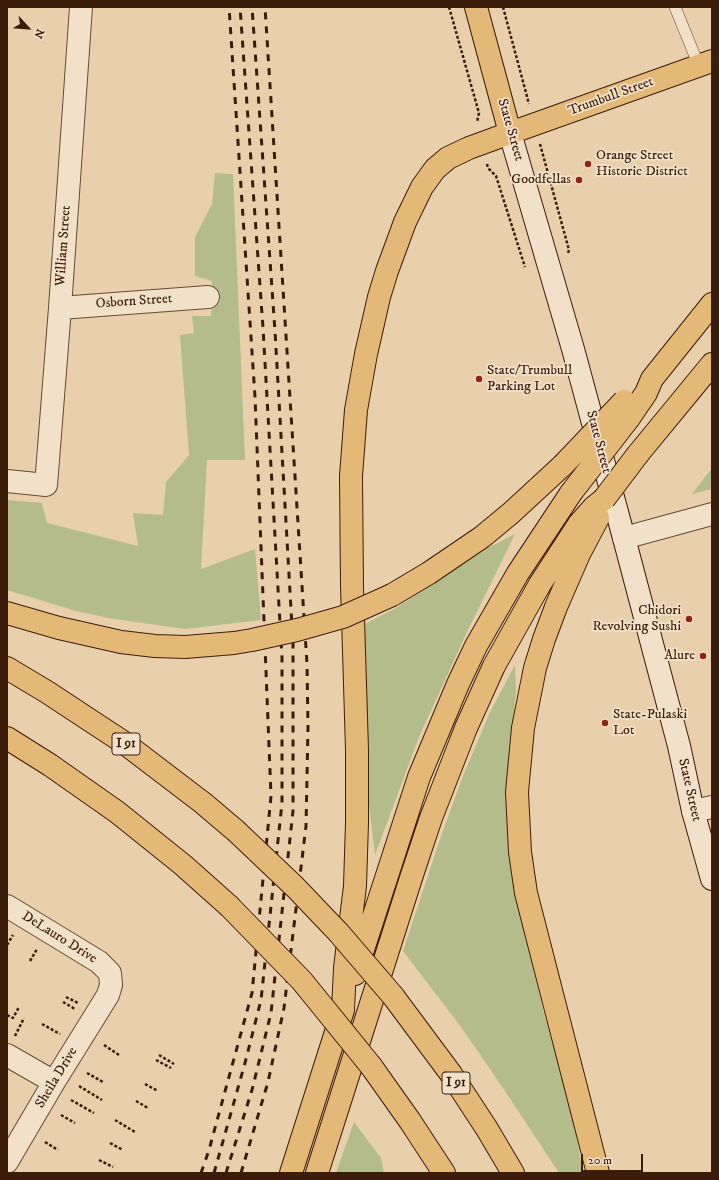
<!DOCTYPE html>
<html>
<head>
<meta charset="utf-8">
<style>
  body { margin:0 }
  #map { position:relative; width:719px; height:1180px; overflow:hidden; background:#e9d0ad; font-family:"IM FELL DW Pica",serif }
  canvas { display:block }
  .frame { position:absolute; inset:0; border:8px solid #3c1d0b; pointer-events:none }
  .north { position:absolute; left:8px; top:8px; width:40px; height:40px; -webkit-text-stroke:3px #f1e0ca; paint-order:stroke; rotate:116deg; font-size:11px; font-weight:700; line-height:16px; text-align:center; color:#3c1d0b }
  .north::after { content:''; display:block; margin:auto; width:14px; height:18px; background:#3c1d0b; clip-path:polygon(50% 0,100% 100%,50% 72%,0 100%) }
  .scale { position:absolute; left:581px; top:1154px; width:62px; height:18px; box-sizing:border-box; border:2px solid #3c1d0b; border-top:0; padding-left:5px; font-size:12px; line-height:14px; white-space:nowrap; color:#3c1d0b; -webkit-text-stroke:3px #f1e0ca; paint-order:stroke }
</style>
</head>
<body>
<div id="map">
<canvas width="719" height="1180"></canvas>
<div class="frame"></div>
<div class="north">N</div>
<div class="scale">20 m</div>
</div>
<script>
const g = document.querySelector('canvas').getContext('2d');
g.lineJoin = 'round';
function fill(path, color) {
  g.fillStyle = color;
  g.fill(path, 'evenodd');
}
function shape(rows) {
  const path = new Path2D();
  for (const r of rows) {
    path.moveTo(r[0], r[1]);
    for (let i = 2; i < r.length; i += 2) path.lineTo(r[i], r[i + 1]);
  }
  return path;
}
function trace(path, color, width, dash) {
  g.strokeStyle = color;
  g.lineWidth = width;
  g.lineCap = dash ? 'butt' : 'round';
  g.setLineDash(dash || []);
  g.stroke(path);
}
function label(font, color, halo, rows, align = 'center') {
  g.font = font + ' "IM FELL DW Pica",serif';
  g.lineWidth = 3.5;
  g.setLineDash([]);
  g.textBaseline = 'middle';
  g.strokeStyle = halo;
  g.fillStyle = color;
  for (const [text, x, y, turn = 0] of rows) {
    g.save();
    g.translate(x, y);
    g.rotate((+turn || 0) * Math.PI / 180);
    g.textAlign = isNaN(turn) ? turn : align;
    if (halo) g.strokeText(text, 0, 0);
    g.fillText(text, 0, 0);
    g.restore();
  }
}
fill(shape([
  [215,173,233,174,245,460,207,460,201,569,255,549,261,620,185,629,108,618,76,611,7,590,7,500,42,503,47,523,138,546,133,513,163,515,166,482,189,455,180,335,194,333,192,316,211,316,212,281,195,276,195,237,212,204],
  [712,468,712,489,692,494],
  [515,534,467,632,419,737,375,855,366,780,359,627,396,608,486,549],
  [515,665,516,692,510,748,507,834,520,913,544,1014,570,1103,583,1173,559,1173,501,1085,461,1027,403,951,440,839,463,776,490,712],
  [354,1122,381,1158,384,1173,336,1173]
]), '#b4bc8b');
const lane = shape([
  [675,7,699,66]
]);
const street = shape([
  [60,308,208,297],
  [7,481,46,485,60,308,81,7],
  [624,538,712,514],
  [693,811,712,807],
  [7,906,99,962,110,973,111,985,108,995,54,1082,7,1162],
  [7,1055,54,1082]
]);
const secondary = shape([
  [510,133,573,349,624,538,679,746,693,811,712,879]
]);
const primary = shape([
  [476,7,510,133,712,61]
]);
const highway = shape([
  [629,418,646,393,652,379,712,304],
  [638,454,712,364],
  [598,518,579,554,556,607,544,639,535,668,523,728,517,792,520,852,526,893,598,1173],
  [392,595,429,573,482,537,511,513,563,465],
  [7,613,59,628,121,642,155,646,185,647],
  [7,668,47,692,123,742,203,803,236,831],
  [7,738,50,765,117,812,183,865,229,906],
  [355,974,419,777,458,684,476,646,518,573,571,493],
  [393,996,451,1074,487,1129,513,1173],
  [343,1010,345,968,355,886,357,823,357,750,352,586,351,476,356,410,366,354,379,297,387,271,405,222,422,187,435,169,448,158,469,148,510,133],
  [371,1066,410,1121,444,1173],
  [291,1173,343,1010],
  [317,1173,412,875,431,818,466,728,494,666,540,584,579,524,594,507,604,499]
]);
trace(lane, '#674a34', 12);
trace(street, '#674a34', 24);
trace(secondary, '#3c1d0b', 24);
trace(primary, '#3c1d0b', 24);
trace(highway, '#3c1d0b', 24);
trace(shape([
  [449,7,479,113,477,122],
  [503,7,529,104],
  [540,144,569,250,568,253],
  [487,164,488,168,496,176,525,267],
  [7,945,13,935],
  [30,961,37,949],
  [66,997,78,1003],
  [63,1002,75,1009],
  [7,1015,13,1018,19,1007],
  [42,1024,60,1034],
  [15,1036,24,1018],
  [104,1045,119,1055],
  [159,1055,174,1064],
  [156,1060,171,1068],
  [87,1073,103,1082],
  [145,1084,158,1091],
  [79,1086,102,1100],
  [71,1100,94,1113],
  [136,1101,148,1108],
  [61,1115,75,1123],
  [115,1120,135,1132],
  [45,1142,58,1150],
  [110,1143,123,1150],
  [99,1160,113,1167]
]), '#3c1d0b', 2.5, [3, 2]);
trace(lane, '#f1e0ca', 11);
trace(street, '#f1e0ca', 22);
trace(secondary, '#f1e0ca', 22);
trace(primary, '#e4b876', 22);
trace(highway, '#e4b876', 22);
trace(shape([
  [201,1173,209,1150,252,993,271,796,255,397,229,7],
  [214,1173,245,1063,261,1000,282,803,282,658,263,328,240,7],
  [226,1173,252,1090,271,1013,293,811,293,644,275,331,252,7],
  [241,1173,268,1082,284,1008,306,826,308,727,307,664,265,7]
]), '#3c1d0b', 3, [7, 7]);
const highwayBridge = shape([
  [563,465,624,401],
  [571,493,629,418],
  [604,499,638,454],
  [185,647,234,643,252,640,297,630,343,617,392,595],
  [236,831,295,887,338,932,393,996],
  [229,906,302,981,371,1066]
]);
trace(highwayBridge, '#3c1d0b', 24, []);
trace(highwayBridge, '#e4b876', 22);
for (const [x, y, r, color] of [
  [588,164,4,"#8f2418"],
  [579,180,4,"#8f2418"],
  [479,379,4,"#8f2418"],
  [689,619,4,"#8f2418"],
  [703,656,4,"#8f2418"],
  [605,723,4,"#8f2418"]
]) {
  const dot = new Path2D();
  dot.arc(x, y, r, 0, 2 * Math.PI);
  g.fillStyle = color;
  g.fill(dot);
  trace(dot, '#f1e0ca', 1.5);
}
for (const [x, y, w] of [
  [126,744,28],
  [456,1083,28]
]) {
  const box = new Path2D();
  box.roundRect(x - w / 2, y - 11, w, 22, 3);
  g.fillStyle = '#f1e0ca';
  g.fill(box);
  trace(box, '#3c1d0b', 1);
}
label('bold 13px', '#3c1d0b', null, [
  ["I 91",126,744],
  ["I 91",456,1083]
]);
label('14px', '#3c1d0b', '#f1e0ca', [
  ["Trumbull Street",611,97,-20],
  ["State Street",510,130,74],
  ["William Street",64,246,-86],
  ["Osborn Street",134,302,-4],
  ["State Street",598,442,75],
  ["State Street",689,790,77],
  ["DeLauro Drive",59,938,32],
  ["Sheila Drive",57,1078,-59]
]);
label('14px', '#3c1d0b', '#f1e0ca', [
  ["Orange Street",596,156],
  ["Historic District",596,172],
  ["Goodfellas",571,180,"right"],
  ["State/Trumbull",487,371],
  ["Parking Lot",487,387],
  ["Chidori",681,611,"right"],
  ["Revolving Sushi",681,627,"right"],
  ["Alure",695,656,"right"],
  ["State-Pulaski",613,715],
  ["Lot",613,731]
], 'left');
</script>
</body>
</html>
